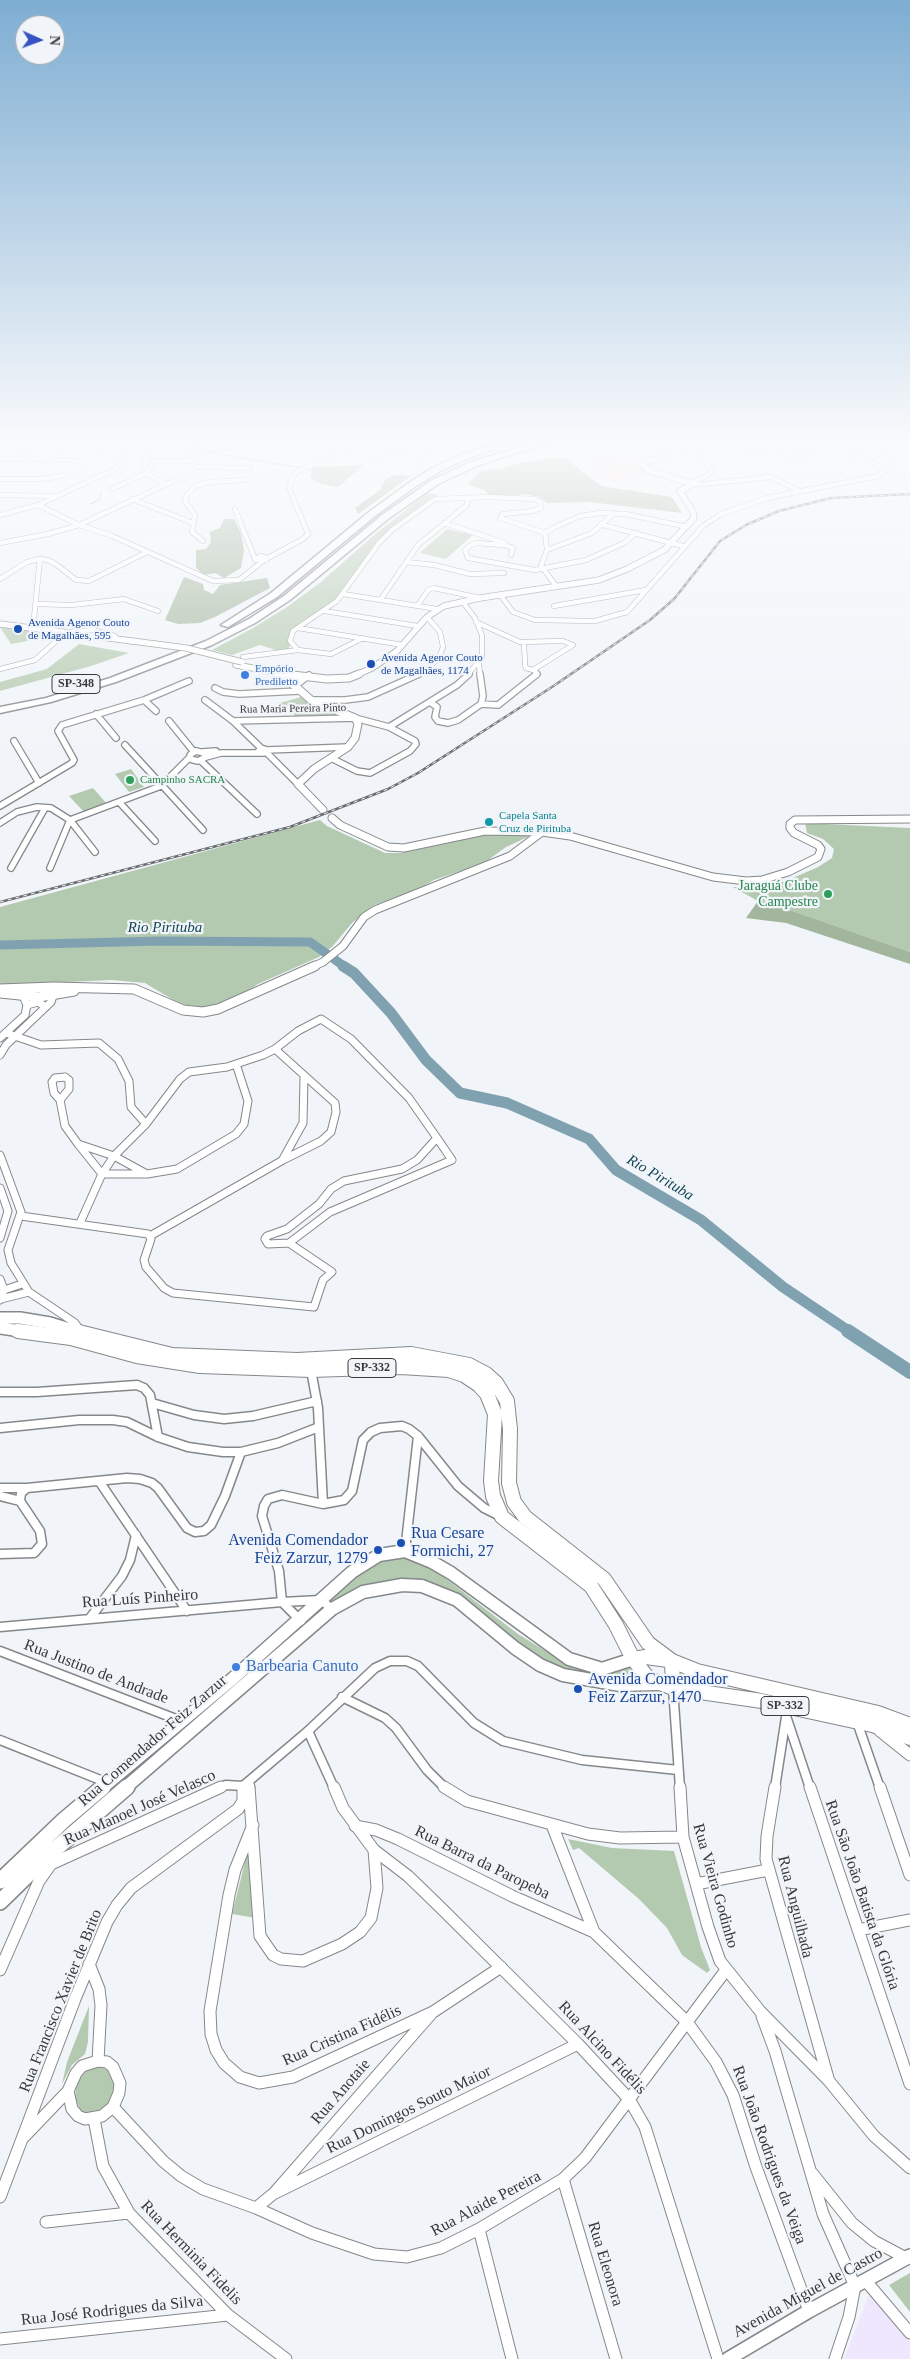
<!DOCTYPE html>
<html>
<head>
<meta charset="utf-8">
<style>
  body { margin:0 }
  #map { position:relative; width:910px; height:2359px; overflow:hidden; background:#f1f5f9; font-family:Georgia,serif }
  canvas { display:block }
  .north { position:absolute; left:15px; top:15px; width:50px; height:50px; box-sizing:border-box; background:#f1f5f9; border:1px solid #a7aaad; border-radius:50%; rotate:92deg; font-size:14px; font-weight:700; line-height:20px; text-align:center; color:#38393a }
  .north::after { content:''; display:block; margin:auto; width:18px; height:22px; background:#3752c4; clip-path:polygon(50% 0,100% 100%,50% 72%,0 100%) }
</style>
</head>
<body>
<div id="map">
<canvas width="910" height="2359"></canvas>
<div class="north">N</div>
</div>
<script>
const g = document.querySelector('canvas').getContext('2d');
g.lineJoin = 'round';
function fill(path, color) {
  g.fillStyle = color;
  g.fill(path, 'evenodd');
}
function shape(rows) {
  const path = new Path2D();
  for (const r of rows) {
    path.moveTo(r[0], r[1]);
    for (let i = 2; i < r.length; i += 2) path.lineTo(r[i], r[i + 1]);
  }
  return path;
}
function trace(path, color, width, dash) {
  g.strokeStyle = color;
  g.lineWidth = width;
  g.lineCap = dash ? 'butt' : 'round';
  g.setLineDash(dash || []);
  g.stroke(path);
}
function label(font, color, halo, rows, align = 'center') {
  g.font = font + ' Georgia,serif';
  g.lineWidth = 4.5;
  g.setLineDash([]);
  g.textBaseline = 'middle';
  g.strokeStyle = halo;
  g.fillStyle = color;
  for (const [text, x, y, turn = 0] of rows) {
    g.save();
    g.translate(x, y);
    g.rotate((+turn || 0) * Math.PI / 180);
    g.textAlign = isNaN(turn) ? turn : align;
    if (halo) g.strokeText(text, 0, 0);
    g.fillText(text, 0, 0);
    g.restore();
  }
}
fill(shape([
  [869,2295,910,2340,910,2359,844,2359]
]), '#eee7fd');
fill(shape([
  [594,458,638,463,640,468,646,472,613,482,602,480,597,476,592,467]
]), '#ffe3e3');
fill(shape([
  [427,493,438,495,391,529,335,601,292,631,288,638,290,646,288,649,279,651,260,645,232,655,212,650,253,628,287,607,321,582,373,536],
  [447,529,473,535,446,559,420,553],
  [0,627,38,630,55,636,11,644],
  [79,644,129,653,91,666,0,691,0,682,47,669],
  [301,697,313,706,341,715,295,716,289,706,279,707,280,703],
  [131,769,144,787,129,792,115,774],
  [93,788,107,804,84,812,69,796],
  [320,820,327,826,385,853,400,853,481,835,532,835,506,847,484,863,434,880,417,890,374,905,352,923,332,947,319,957,258,984,234,1000,207,1008,180,1004,145,983,112,980,0,985,0,907],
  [805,823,910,828,910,952,784,908,758,901,733,887,762,887,786,881,818,867,832,858,834,849,823,839,807,833],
  [401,1556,421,1561,436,1571,518,1634,573,1668,591,1673,603,1673,630,1664,649,1682,584,1675,536,1659,481,1614,395,1581,332,1605,327,1599,370,1562],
  [252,1834,256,1918,232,1914],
  [568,1839,612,1848,674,1851,701,1947,710,1970,707,1973,682,1955,667,1928,639,1899,579,1848,573,1850],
  [89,2006,88,2042,85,2054,72,2065,62,2084,67,2062],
  [100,2066,112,2073,116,2088,111,2102,100,2112,87,2113,81,2111,75,2099,76,2084,86,2071],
  [910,2273,910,2312,889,2285]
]), '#b4cab0');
fill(shape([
  [565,458,601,486,672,497,682,513,589,502,547,503,539,497,524,494,514,496,489,495,484,490,468,484,480,471,502,469,519,463,544,459],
  [364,465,338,487,321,484,310,478,313,467],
  [393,475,411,476,358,514,355,508,380,490,385,480],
  [224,519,234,519,241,533,244,550,241,568,224,578,215,573,204,575,196,568,196,550,206,549,211,542,210,532,220,528],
  [184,577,203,584,204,590,213,594,220,585,267,578,270,588,215,617,200,623,178,624,165,620],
  [758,901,784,908,910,952,910,964,786,923,746,918]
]), '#a1b69c');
trace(shape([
  [185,441,202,451,300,468],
  [305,469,342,477],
  [90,504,99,500,101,493]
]), '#80a2b0', 1);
trace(shape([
  [0,945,160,941,310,942,327,954],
  [334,959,345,967]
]), '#80a2b0', 9);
trace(shape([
  [343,966,354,973,391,1013,426,1060,460,1093,507,1103,589,1139,616,1170,701,1220,783,1287,850,1332]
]), '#80a2b0', 11);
trace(shape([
  [848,1331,910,1372]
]), '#80a2b0', 14);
const minorFar4 = shape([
  [6,441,31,459],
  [131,441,143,441],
  [144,441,147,453,143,468,148,470,148,474,165,484],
  [180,441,191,449,191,461,197,467,250,468],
  [194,441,209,448,270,444,344,451],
  [728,441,744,450,792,459,850,441],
  [798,441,816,451],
  [870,441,891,453],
  [840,444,885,470],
  [0,459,71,460,79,461,85,466],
  [39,459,62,451,87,448,105,453,122,463],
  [154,461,191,461],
  [374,462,380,457,391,454,438,445],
  [847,462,863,457],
  [419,463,438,446],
  [148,470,154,461,153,441],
  [0,479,41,479,62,476],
  [691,483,710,474,712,470,693,448],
  [693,485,771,477,799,491],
  [112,489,147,473],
  [0,495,55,496],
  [132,499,193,523],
  [38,505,79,525,110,535,213,581,239,580,263,561],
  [235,509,255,559],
  [0,515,38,505,111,471,122,463,125,457,123,441],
  [444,523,505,543,503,545,477,543,471,545,465,550,468,558,535,570,586,560,624,543,636,533],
  [603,525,683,546],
  [203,541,192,532,195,515,185,501,187,494,196,486,209,482,243,480],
  [0,543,48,534,79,525,178,479],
  [505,545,513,548,511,555],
  [547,550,592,533,614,513],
  [260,556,265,557,266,560,255,560,260,556],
  [266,559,303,539,308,534,289,488,293,476,298,471,372,441],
  [406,562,434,565,470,574,504,573],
  [0,579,27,562,40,559,48,560,57,565,76,580,89,581,147,552],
  [557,587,541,566,547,550,545,533,553,528,580,516,600,513,626,514,687,527],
  [343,594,437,609],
  [501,596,513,612,535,620,595,621,627,612,703,526,721,514,767,498,878,476,887,468,891,459,888,441],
  [381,599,418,545,467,505,468,499],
  [462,601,475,618,482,635,482,658,467,675],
  [37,604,72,605,124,599,158,611],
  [418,605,428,590,434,588,480,598],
  [554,606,646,590],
  [325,611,417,626],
  [476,622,520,642,563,641,573,645,533,670,526,668,525,665,524,642],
  [33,628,40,559],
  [298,628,403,645],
  [66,632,93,630,115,636],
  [298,650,290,641,293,631,337,601,379,543,392,530,435,499,488,497,534,499,540,502,541,508,533,511,503,514,500,518,545,533],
  [243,657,298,650,331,654,363,638],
  [479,664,480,675],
  [0,669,35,660,63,635],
  [535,670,536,675],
  [417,675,427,670,439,657,443,647,440,632,427,617]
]);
const minorFar3 = shape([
  [295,686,309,675],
  [215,688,223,692,239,694,299,691],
  [144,700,156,711],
  [205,700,233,721,261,748],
  [313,700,345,700,368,697,419,674],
  [430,702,437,707,435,717,438,721,448,723,458,720,481,704,483,696,480,674],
  [481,704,498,705,537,674],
  [96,714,116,738],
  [169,721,194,752],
  [233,721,355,718,389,727,415,741,416,744,410,751,370,773,357,771,331,758],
  [389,727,457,685,469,674],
  [14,741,39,783],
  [125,745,203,830],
  [267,750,348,747],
  [196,751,204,753,206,757,198,761,190,759,190,755,196,751],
  [202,752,216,751],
  [266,752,298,784],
  [206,757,221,753,264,753,267,750,261,748,258,752],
  [200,760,257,814],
  [120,803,155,841],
  [0,806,72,763,74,760,58,731,62,725,144,700,189,681],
  [0,823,17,812,37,807,51,808,70,820,95,852],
  [11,868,45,808],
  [50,868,70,820,161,786,189,758]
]);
const minorFar2 = shape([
  [27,1005,38,1002,46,1007],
  [6,1033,41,1045,99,1043,118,1059,129,1081,131,1107,146,1124],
  [0,1038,25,1015,27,1005,23,996,26,993],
  [0,1055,6,1045,51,1002,54,993],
  [65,1077,69,1080,69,1089,60,1100,54,1093,52,1082,55,1078,65,1077],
  [60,1100,65,1126,78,1144,114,1156,145,1173],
  [437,1138,452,1160,330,1212,289,1243,268,1244,265,1239,267,1236,287,1229,319,1204,331,1189,344,1181,402,1169,417,1160,437,1138],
  [78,1144,102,1174,147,1174,177,1169,236,1134,244,1124,248,1101,236,1064],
  [0,1155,21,1212,8,1250,11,1263,29,1292,75,1323,80,1330],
  [283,1159,303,1123,304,1077],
  [0,1188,8,1211,0,1238],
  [21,1216,148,1234,151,1239,144,1260,146,1267,164,1288,173,1293,314,1307,323,1280,332,1272,289,1243],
  [80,1223,102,1174,114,1156,146,1124,180,1079,189,1072,227,1067,263,1055,275,1049,298,1031,321,1019,351,1039,409,1098,437,1138],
  [150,1236,283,1160,321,1141,331,1132,336,1112,335,1103,275,1049],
  [0,1279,4,1290,0,1300],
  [4,1290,22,1284],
  [1,1299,29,1292]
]);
const minorFar1 = shape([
  [311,1370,318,1408,323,1504],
  [0,1392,37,1392,137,1385,144,1388,150,1395,158,1437],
  [152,1403,194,1415,224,1419,253,1416,317,1401],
  [0,1428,79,1420,113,1420,127,1422,158,1437,188,1447,223,1452,241,1452,278,1443,319,1427],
  [99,1481,187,1611],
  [0,1488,27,1488],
  [0,1496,20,1501],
  [20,1501,21,1493,27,1488,127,1478,140,1479,152,1483,158,1488,187,1528,195,1532,204,1531,211,1525,225,1496,241,1452],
  [405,1551,418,1436],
  [0,1554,34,1553,42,1544,40,1531,20,1501],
  [282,1602,279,1571,262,1516,264,1506,268,1499,282,1495,323,1504,344,1500,352,1491,363,1440,371,1432,380,1428,402,1426,409,1429,418,1436,458,1486,484,1508,500,1516],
  [282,1602,301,1621],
  [90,1618,122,1576,130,1560,136,1535],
  [0,1627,282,1602,321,1600,332,1609],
  [0,1651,181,1721],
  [673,1688,680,1788],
  [342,1697,385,1718,396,1728,427,1770,445,1788],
  [786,1716,810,1788],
  [857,1722,880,1788],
  [308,1731,334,1788],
  [0,1740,108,1783],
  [249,1781,250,1788],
  [243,1786,308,1731,375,1668,390,1661,407,1661,418,1666,474,1723,503,1741,582,1760,678,1770],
  [243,1786,243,1788],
  [218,1788,226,1785,243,1786],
  [775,1788,786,1717]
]);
const minor = shape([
  [249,1787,260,1936,273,1955,281,1959,303,1961,342,1944,360,1932,371,1918,377,1888,374,1850,343,1808,334,1787],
  [444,1787,467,1801,588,1834,620,1838,683,1837],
  [680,1787,683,1837,708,1927,720,1961,760,2011,829,2081,874,2136,910,2168],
  [775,1787,767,1836,766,1859,828,2078],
  [810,1787,910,2084],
  [880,1787,910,1875],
  [253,1825,235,1870,229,1895,210,2011,211,2034,216,2050,224,2063,240,2077,259,2083,293,2077,433,2012,501,1967],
  [552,1825,594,1932,687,2022,716,2062,733,2095,756,2167,809,2311],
  [355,1826,376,1830,398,1839,512,1896,594,1932],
  [374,1850,408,1876,439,1906,578,2044,629,2099,645,2127,718,2359],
  [696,1884,768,1870],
  [858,1930,910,1920],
  [89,1964,99,1989,101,2005,98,2061],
  [0,1970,39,1881,51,1864,221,1787],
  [762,2016,775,2051,823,2214,855,2286,849,2317,835,2359],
  [98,2061,107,2062,113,2067,120,2083,119,2093,113,2107,102,2116,85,2119,78,2116,72,2109,68,2091,76,2073,82,2066,98,2061],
  [113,2107,163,2161,181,2176,203,2189,256,2208,312,2233,374,2254,407,2257,441,2248,479,2229,563,2179,585,2158,726,1970],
  [94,2119,103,2166,129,2213,228,2315,286,2359],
  [23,2138,68,2091],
  [812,2173,852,2223,874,2241,906,2258],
  [563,2179,616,2359],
  [275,2192,431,2014],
  [0,2197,75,1999,107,1922,117,1905,131,1888,238,1809,243,1801,243,1787],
  [256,2208,273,2194,578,2044],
  [46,2222,129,2213],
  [479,2229,512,2359],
  [865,2280,910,2333],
  [0,2339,228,2315]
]);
const tertiaryFar4 = shape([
  [0,624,132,641],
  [236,665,291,675],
  [356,675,372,668,397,651,427,617,444,606,480,598,599,580,627,569,664,550,694,518,693,512,680,491,693,484,651,471,643,467,643,463,720,441]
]);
const tertiaryFar3 = shape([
  [284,674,327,679,349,678,359,674],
  [277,675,295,686,311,700,355,718,358,724,355,738,348,747,314,769,298,784,323,810],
  [332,818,340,825,388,847,404,848,485,831,542,832,570,836,713,877,746,881,762,880,788,872,818,857,821,849,818,845,794,833,790,828,790,824,795,820,910,819],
  [312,967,323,962,343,946,364,917,375,910,510,856,542,832]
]);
const tertiaryFar2 = shape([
  [0,989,54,987,134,989,183,1010,203,1012,218,1009,315,966],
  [0,993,39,997,74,991]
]);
const tertiaryFar1 = shape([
  [880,1731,910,1755]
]);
const tertiary = shape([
  [728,2359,809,2311,910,2256]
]);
const secondaryFar1 = shape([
  [102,1788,230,1681,352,1572,379,1555,405,1551,432,1562,451,1573,569,1659,602,1669,633,1659],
  [125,1788,332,1609,363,1592,402,1585,422,1586,457,1600,515,1648,540,1665,563,1675,620,1685,658,1684]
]);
const secondary = shape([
  [0,1881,64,1820,103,1787],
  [0,1902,45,1858,127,1787]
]);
const primaryFar1 = shape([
  [0,1318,20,1318,50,1323,79,1332],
  [0,1328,27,1332]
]);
const primary = shape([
  [18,1331,71,1338,137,1356,200,1366,311,1370,401,1367,449,1370,464,1375,479,1385,487,1394,495,1414,491,1481,493,1496,502,1517,591,1586,616,1625,633,1659,649,1679,673,1688,762,1701,872,1725,910,1738],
  [75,1331,172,1355,297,1360,411,1354,469,1365,486,1374,496,1383,507,1401,510,1429,509,1483,514,1502,525,1517,604,1579,648,1643,672,1661,697,1671,878,1713,910,1725],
  [633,1659,646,1657,668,1660],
  [672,1661,673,1688]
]);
const motorway = shape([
  [505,441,516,441,469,458,440,471,416,486,375,516,277,597,228,627,221,625,271,593,369,512,410,482,434,467,463,454,505,441],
  [543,441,555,441,479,465,438,484,388,519,290,600,255,623,212,645,116,682,51,702,0,713,0,707,46,698,110,678,206,641,249,619,284,596,382,515,432,480,473,461,543,441]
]);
trace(minorFar4, '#85888b', 5.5);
trace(minorFar3, '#85888b', 8);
trace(minorFar2, '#85888b', 9);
trace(minorFar1, '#85888b', 11);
trace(minor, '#85888b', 13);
trace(tertiaryFar4, '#85888b', 7);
trace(tertiaryFar3, '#85888b', 9);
trace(tertiaryFar2, '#85888b', 11);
trace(tertiaryFar1, '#85888b', 13);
trace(tertiary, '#85888b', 16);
trace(secondaryFar1, '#85888b', 15);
trace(secondary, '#85888b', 18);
trace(primaryFar1, '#85888b', 14);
trace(primary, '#85888b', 16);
trace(motorway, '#85888b', 3);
trace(minorFar4, '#fff', 4.5);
trace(minorFar3, '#fff', 5.5);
trace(minorFar2, '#fff', 7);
trace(minorFar1, '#fff', 8);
trace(minor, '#fff', 11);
trace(tertiaryFar4, '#fff', 5.5);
trace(tertiaryFar3, '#fff', 7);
trace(tertiaryFar2, '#fff', 9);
trace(tertiaryFar1, '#fff', 11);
trace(tertiary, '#fff', 13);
trace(secondaryFar1, '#fff', 12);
trace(secondary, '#fff', 15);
trace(primaryFar1, '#fff', 11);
trace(primary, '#fff', 14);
fill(motorway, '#fff');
const rail = shape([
  [0,902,290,827,388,789,418,773,552,687,650,620,674,599,720,541,746,525,779,511,831,498,910,494]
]);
trace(rail, '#696b6c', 2.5);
trace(rail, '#f1f5f9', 1, [4]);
const tertiaryBridge = shape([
  [132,641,186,648,242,662]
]);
trace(tertiaryBridge, '#85888b', 7, []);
trace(tertiaryBridge, '#fff', 5.5);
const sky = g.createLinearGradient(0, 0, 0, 771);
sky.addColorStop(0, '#7eadd2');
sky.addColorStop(0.57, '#f9fafc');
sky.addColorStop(1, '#f9fafc00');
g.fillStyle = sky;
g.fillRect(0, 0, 910, 771);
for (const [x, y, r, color] of [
  [18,629,5,"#1a4fb4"],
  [371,664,5,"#1a4fb4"],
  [245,675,5,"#3f7fe0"],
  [130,780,5,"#2e9e5b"],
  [489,822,5,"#0f9aa8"],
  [828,894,5,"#2e9e5b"],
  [401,1543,5,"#1a4fb4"],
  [378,1550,5,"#1a4fb4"],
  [236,1667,5,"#3f7fe0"],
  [578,1689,5,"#1a4fb4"]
]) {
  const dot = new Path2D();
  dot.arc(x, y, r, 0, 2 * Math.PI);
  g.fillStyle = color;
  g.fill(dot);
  trace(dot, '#f1f5f9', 2);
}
label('11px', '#164399', '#f1f5f9', [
  ["Avenida Agenor Couto",28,623],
  ["de Magalhães, 595",28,636],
  ["Avenida Agenor Couto",381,658],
  ["de Magalhães, 1174",381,671]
], 'left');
label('11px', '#366cbe', '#f1f5f9', [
  ["Empório",255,669],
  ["Prediletto",255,682]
], 'left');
label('11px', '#38393a', '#f1f5f9', [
  ["Rua Maria Pereira Pinto",293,709,-1]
]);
label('11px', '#27864d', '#f1f5f9', [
  ["Campinho SACRA",140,780]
], 'left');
label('11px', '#0d838f', '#f1f5f9', [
  ["Capela Santa",499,816],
  ["Cruz de Pirituba",499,829]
], 'left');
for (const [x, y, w] of [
  [76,684,48],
  [372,1368,48],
  [785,1706,48]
]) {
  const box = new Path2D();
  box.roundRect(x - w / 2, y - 9.5, w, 19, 4);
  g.fillStyle = '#f1f5f9';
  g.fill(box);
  trace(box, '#38393a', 1);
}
label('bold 12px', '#38393a', null, [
  ["SP-348",76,684],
  ["SP-332",372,1368],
  ["SP-332",785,1706]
]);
label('14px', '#27864d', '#f1f5f9', [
  ["Jaraguá Clube",818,886],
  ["Campestre",818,902]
], 'right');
label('italic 15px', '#134555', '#f1f5f9', [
  ["Rio Pirituba",165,928],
  ["Rio Pirituba",660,1178,31]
]);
label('16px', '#164399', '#f1f5f9', [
  ["Rua Cesare",411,1534],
  ["Formichi, 27",411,1552],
  ["Avenida Comendador",368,1541,"right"],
  ["Feiz Zarzur, 1279",368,1559,"right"],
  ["Avenida Comendador",588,1680],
  ["Feiz Zarzur, 1470",588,1698]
], 'left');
label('16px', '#38393a', '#f1f5f9', [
  ["Rua Luís Pinheiro",140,1599,-4],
  ["Rua Justino de Andrade",96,1672,21],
  ["Rua Comendador Feiz Zarzur",153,1741,-41],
  ["Rua Manoel José Velasco",140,1808,-24],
  ["Rua Barra da Paropeba",482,1863,26],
  ["Rua Vieira Godinho",715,1886,74],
  ["Rua São João Batista da Glória",862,1895,71],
  ["Rua Anguilhada",795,1907,76],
  ["Rua Francisco Xavier de Brito",61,2001,-68],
  ["Rua Cristina Fidélis",342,2036,-24],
  ["Rua Alcino Fidélis",602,2048,47],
  ["Rua Anotaie",341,2092,-49],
  ["Rua Domingos Souto Maior",409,2110,-26],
  ["Rua João Rodrigues da Veiga",769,2155,70],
  ["Rua Alaide Pereira",486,2204,-28],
  ["Rua Herminia Fidelis",191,2253,46],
  ["Rua Eleonora",605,2264,73],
  ["Avenida Miguel de Castro",808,2293,-29],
  ["Rua José Rodrigues da Silva",112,2311,-6]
]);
label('16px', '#366cbe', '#f1f5f9', [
  ["Barbearia Canuto",246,1667]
], 'left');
</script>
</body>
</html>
